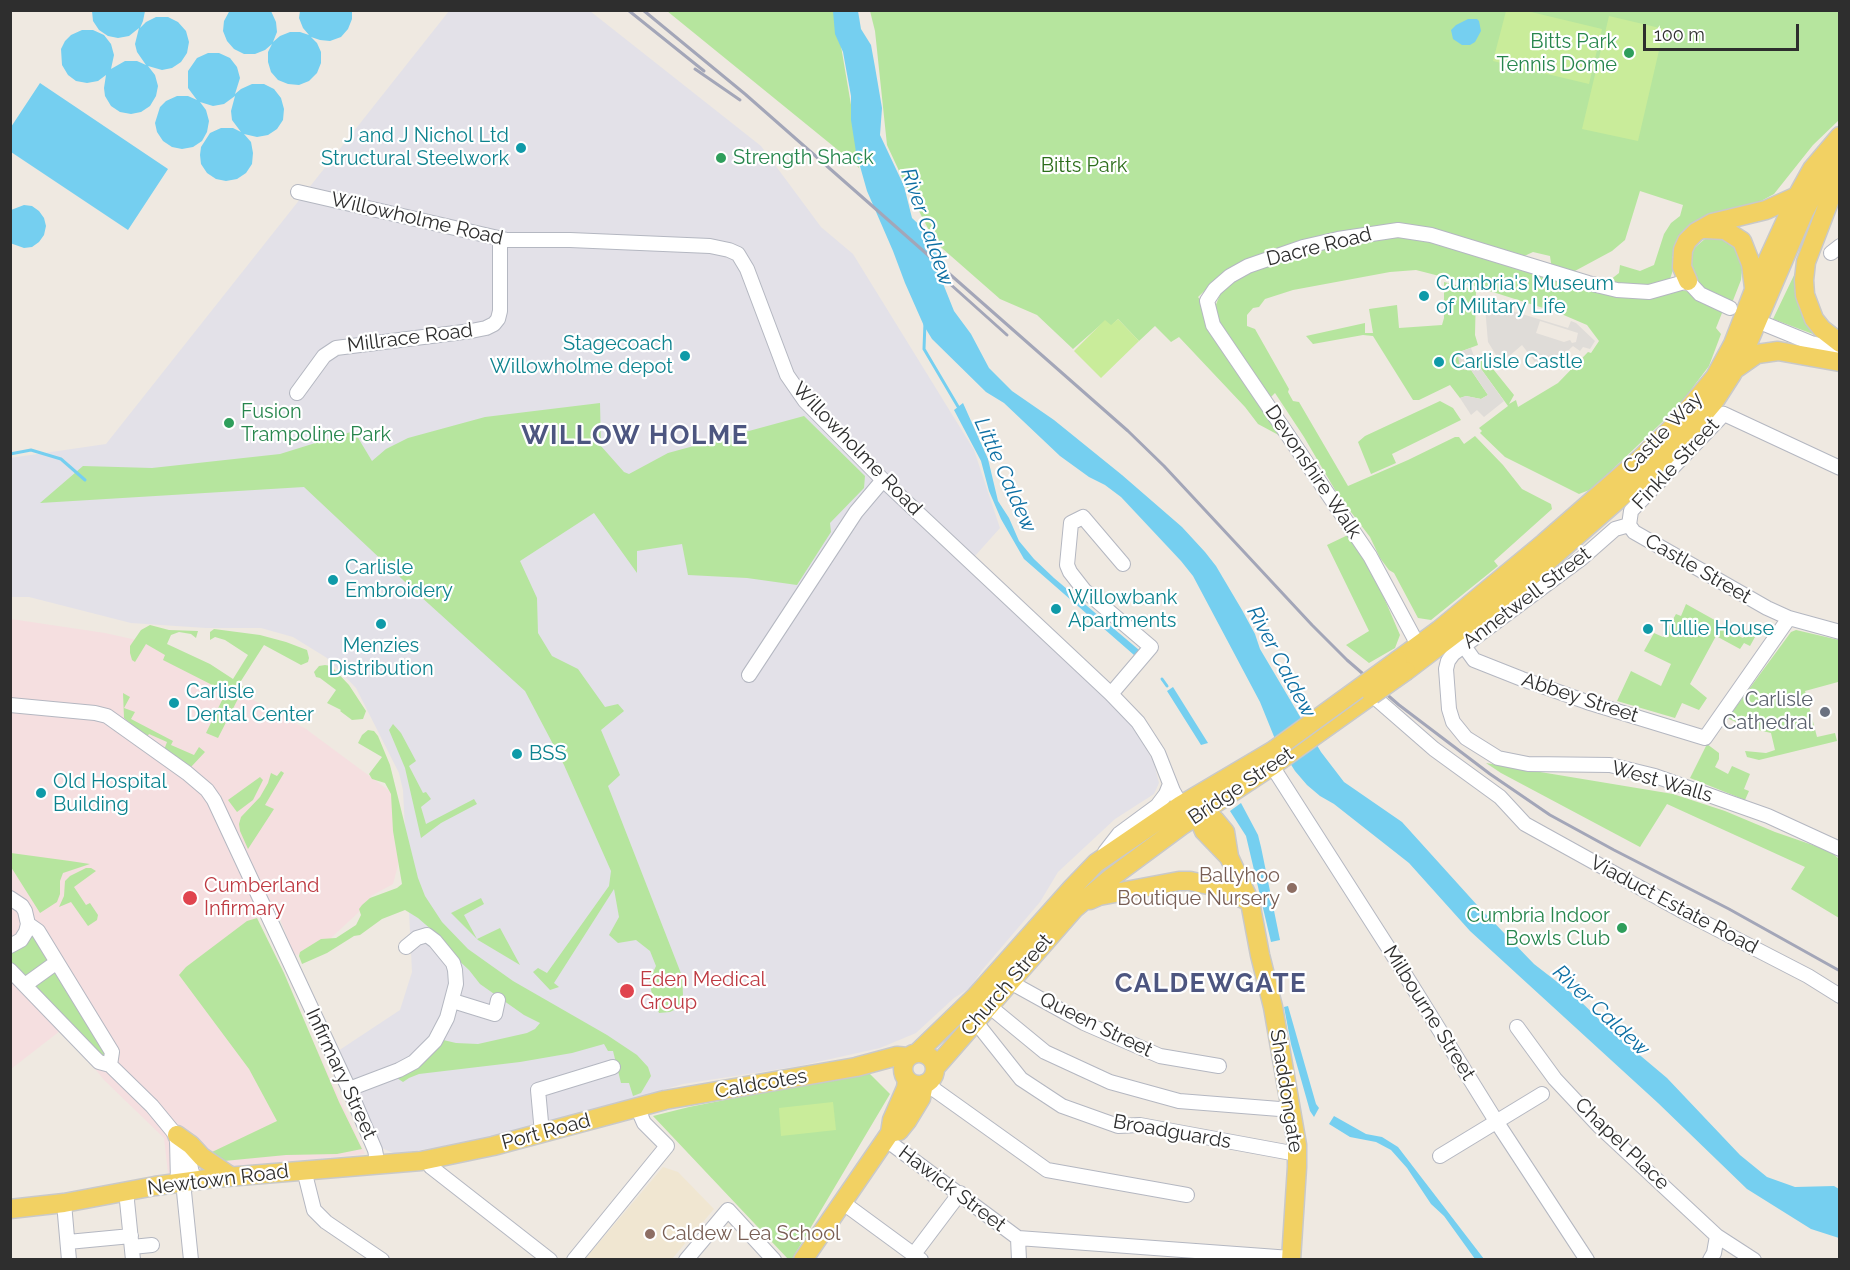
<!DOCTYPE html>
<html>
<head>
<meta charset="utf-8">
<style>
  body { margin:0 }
  #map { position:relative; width:1850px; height:1270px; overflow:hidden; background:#efe9e1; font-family:Raleway,sans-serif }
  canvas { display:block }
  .frame { position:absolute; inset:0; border:12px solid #2e2e2e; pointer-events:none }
  .scale { position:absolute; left:1643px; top:24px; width:156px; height:27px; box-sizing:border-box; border:3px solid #2e2e2e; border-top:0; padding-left:8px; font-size:18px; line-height:21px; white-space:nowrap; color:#2e2e2e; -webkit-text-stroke:4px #fff; paint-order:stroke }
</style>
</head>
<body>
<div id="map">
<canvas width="1850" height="1270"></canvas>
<div class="frame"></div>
<div class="scale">100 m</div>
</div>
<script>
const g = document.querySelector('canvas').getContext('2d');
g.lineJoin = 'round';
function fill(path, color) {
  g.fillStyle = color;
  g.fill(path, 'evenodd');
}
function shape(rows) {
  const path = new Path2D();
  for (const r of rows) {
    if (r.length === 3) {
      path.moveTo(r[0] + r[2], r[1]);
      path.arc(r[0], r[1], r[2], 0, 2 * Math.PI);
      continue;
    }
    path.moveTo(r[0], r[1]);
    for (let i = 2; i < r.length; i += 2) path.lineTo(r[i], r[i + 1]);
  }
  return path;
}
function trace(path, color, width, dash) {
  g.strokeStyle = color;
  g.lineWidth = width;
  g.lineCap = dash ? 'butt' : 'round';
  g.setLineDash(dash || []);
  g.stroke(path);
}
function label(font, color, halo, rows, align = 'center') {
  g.font = font + ' Raleway,sans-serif';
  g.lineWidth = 4.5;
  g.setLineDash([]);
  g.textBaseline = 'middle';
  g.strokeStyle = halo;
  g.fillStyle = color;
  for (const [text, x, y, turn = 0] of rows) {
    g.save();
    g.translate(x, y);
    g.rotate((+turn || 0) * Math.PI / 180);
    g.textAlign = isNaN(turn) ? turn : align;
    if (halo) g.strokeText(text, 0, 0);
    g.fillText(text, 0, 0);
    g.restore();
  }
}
fill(shape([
  [449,11,590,11,761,146,821,227,853,254,974,450,1000,528,966,566,1132,722,1154,763,1159,783,1154,794,1115,819,1058,872,1040,902,983,969,970,988,954,998,916,1033,880,1048,799,1066,683,1084,506,1136,396,1154,379,1147,338,1051,400,1010,412,972,403,790,399,773,356,688,327,658,293,637,261,628,206,628,131,623,29,597,11,597,10,458,106,444]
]), '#e3e1e8');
fill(shape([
  [663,1167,678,1172,714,1209,672,1259,585,1259]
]), '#f0e6d1');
fill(shape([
  [11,619,105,633,150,643,306,729,391,792,401,854,393,884,371,896,360,911,316,952,294,955,273,901,257,918,365,1154,168,1173,164,1138,104,1080,83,1054,60,1031,11,1069]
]), '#f5dfe0');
fill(shape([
  [667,11,835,11,857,140,859,168,849,159],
  [870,11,1839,11,1839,120,1813,145,1774,194,1675,248,1672,259,1673,270,1669,282,1655,287,1605,284,1619,273,1620,265,1640,271,1654,265,1664,234,1671,223,1680,216,1683,205,1640,191,1625,240,1612,251,1573,272,1552,270,1550,256,1533,252,1518,259,1407,227,1250,261,1222,274,1198,297,1206,307,1215,307,1221,292,1230,280,1307,250,1374,236,1417,237,1599,289,1676,289,1687,291,1724,308,1716,328,1721,334,1709,366,1678,407,1592,489,1579,494,1505,457,1480,433,1482,431,1479,428,1508,406,1476,362,1481,360,1486,366,1489,364,1514,395,1509,404,1516,400,1518,407,1558,383,1588,352,1591,353,1599,341,1587,325,1559,313,1455,280,1416,270,1390,272,1293,290,1265,299,1259,307,1253,308,1247,315,1247,326,1255,329,1289,389,1288,392,1293,401,1299,402,1348,486,1408,460,1455,437,1459,437,1464,444,1475,436,1503,465,1522,489,1551,504,1552,509,1494,561,1498,566,1431,620,1418,618,1394,573,1389,570,1380,558,1370,537,1338,495,1304,437,1275,393,1271,397,1262,397,1286,439,1258,424,1245,407,1179,337,1171,342,1155,326,1139,341,1118,319,1111,326,1105,321,1073,349,1037,315,1000,299,935,242,907,188,887,145,875,31],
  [1706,238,1733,239,1743,260,1741,280,1732,303,1718,298,1698,283,1692,273,1692,250],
  [1797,269,1818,336,1773,319],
  [1444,282,1476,290,1475,335,1478,345,1462,351,1471,370,1488,395,1481,399,1466,396,1460,398,1450,385,1419,400,1413,400,1373,336,1363,335,1313,344,1306,336,1365,323,1365,333,1373,333,1369,309,1397,305,1399,328,1442,325,1444,318],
  [1440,401,1453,408,1461,420,1392,454,1396,463,1371,474,1358,442,1365,436],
  [600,403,601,446,624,472,629,474,668,453,804,416,865,476,864,488,830,523,831,532,797,585,747,578,688,575,682,544,637,551,637,573,594,513,520,561,537,598,538,633,552,656,578,669,605,707,618,704,624,711,601,730,620,775,608,786,682,976,683,995,680,1007,670,1012,659,1013,652,994,649,981,656,966,650,951,636,940,618,943,609,935,619,917,614,889,554,983,559,987,550,990,533,972,538,968,547,973,609,886,611,871,564,765,525,691,419,595,304,487,40,503,83,466,152,468,280,454,354,431,372,461,386,449,408,438,485,417],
  [1350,534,1358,537,1400,635,1395,648,1369,663,1346,645,1369,631,1327,545],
  [1686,604,1720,623,1718,627,1743,638,1747,633,1755,637,1750,646,1744,643,1740,649,1716,636,1690,684,1707,698,1699,710,1682,703,1675,718,1617,701,1631,671,1661,686,1671,664,1644,651,1654,633,1663,637,1676,614,1681,616],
  [150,625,169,630,198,631,196,638,191,634,179,632,171,635,167,644,210,664,233,679,248,655,225,640,215,637,210,640,210,632,214,629,260,635,286,642,307,650,309,658,308,662,301,665,264,645,239,684,244,687,218,738,206,733,226,692,163,660,165,655,146,644,135,662,132,660,130,653,130,646,141,630],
  [1796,630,1839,640,1839,685,1838,682,1805,691,1817,737,1835,733,1837,741,1759,760,1747,757,1745,751,1766,753,1775,750,1771,733,1750,728,1729,719,1730,715,1791,632],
  [325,665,331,666,349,685,366,711,363,719,352,720,340,711,341,710,327,703,336,690,320,678,316,677,314,672,319,666],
  [123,693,130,697,124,708,135,712,131,719,173,741,171,745,194,755,199,747,205,752,191,767,164,750,167,742,149,734,147,737,124,718],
  [393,724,401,733,416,761,409,766,423,793,426,792,431,799,421,807,426,824,474,799,477,804,441,823,421,838,405,768,389,730],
  [368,730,374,731,378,736,390,765,418,878,425,896,442,922,468,949,513,981,607,1035,637,1055,648,1067,651,1076,641,1093,633,1096,629,1083,621,1083,613,1051,608,1051,604,1044,572,1053,520,1062,419,1074,409,1078,403,1082,397,1078,424,1063,439,1039,456,1043,478,1044,527,1033,535,1029,540,1023,524,1015,480,984,469,970,441,944,433,931,418,918,405,910,382,919,360,935,354,936,327,953,302,964,299,956,300,952,321,939,336,938,356,925,361,915,359,909,362,905,370,898,397,888,402,884,393,831,391,794,385,783,372,779,369,774,382,757,358,743,362,735],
  [1707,744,1719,753,1719,759,1715,767,1728,774,1732,766,1750,774,1744,789,1749,791,1745,800,1690,778],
  [1486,763,1673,794,1725,811,1775,832,1830,851,1839,859,1839,918,1791,889,1805,867,1667,804,1640,847,1501,773],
  [281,771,284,773,265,805,274,809,248,849,240,831,239,824,241,817,260,797,268,783,271,773,277,776],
  [260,777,263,780,253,800,237,812,228,800],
  [11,853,70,861,90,864,63,873,60,881,60,894,57,902,40,913,11,867],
  [86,868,91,868,96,871,74,887,86,905,90,903,98,915,97,920,88,926,71,902,59,907,64,896,65,881,70,876],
  [481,898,484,904,464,915,477,939,500,928,520,965,478,940,451,913],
  [257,918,284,973,339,1102,362,1149,337,1154,286,1155,224,1161,212,1152,277,1121,249,1069,179,975,186,967,247,921],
  [34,936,49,960,25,977,11,963,11,953,22,948,29,937],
  [52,972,56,972,107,1056,103,1058,35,988,36,984],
  [868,1072,890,1094,792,1259,788,1259,653,1116,689,1107]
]), '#b6e59e');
fill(shape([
  [1506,11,1527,11,1602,29,1589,84,1493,61],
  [1609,16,1664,29,1638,141,1582,129],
  [1118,319,1139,341,1101,378,1074,351,1105,320,1111,325],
  [833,1102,836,1130,781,1136,779,1108]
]), '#c9ec9a');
fill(shape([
  [1486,303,1568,328,1571,321,1576,323,1595,341,1590,349,1583,347,1580,351,1573,346,1557,361,1553,357,1546,363,1544,361,1538,366,1522,345,1501,363,1488,342,1485,307],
  [1540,321,1578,333,1576,342,1572,343,1570,340,1564,342,1536,333],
  [1471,348,1476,362,1504,401,1484,417,1477,410,1471,415,1460,398,1466,396,1481,399,1488,395,1471,370,1464,370,1459,363,1458,355,1462,351]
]), '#dfdcd8');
fill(shape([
  [230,10,271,11,276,22,277,32,273,42,280,36,290,32,300,32,309,35,303,28,299,18,300,11,352,11,352,19,348,29,341,37,330,41,320,40,311,37,317,43,321,52,321,63,317,73,309,81,299,85,288,84,278,80,271,72,268,62,268,52,272,44,265,50,255,54,244,54,234,49,227,41,223,31,224,21],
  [92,11,145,11,143,21,140,28,146,22,156,17,168,17,178,22,186,31,189,42,187,53,181,62,172,68,162,70,148,66,155,75,158,86,156,96,150,106,141,112,131,114,120,112,111,106,105,96,104,88,106,75,98,81,87,83,76,81,68,75,62,65,61,49,65,41,71,35,82,30,93,30,104,35,111,44,114,55,111,69,125,61,137,61,146,65,137,52,135,44,139,28,129,36,118,38,108,36,99,30,93,21],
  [833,11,858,11,861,29,871,45,875,67,882,108,880,135,904,186,912,218,931,236,935,246,944,286,954,311,971,334,989,368,1012,391,1054,420,1122,475,1182,527,1205,552,1216,566,1242,610,1255,634,1260,649,1321,752,1344,782,1402,822,1477,905,1534,964,1574,995,1610,1030,1667,1078,1740,1155,1767,1177,1795,1187,1834,1186,1839,1189,1839,1238,1811,1229,1747,1189,1658,1103,1470,931,1409,863,1334,804,1320,796,1307,785,1295,771,1275,739,1260,702,1193,576,1181,561,1121,497,1105,485,1089,477,1060,456,1004,403,986,392,932,339,924,326,905,283,893,251,867,191,856,152,851,120,851,96,843,52,835,34],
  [1468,19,1477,19,1479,21,1481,31,1475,42,1470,45,1462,45,1453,39,1451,30,1456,25],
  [208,53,219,53,230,58,237,67,240,78,235,94,241,89,252,84,264,84,274,89,281,98,284,109,283,120,277,129,268,135,257,137,244,134,251,142,253,153,252,164,246,173,237,179,226,181,216,179,207,173,201,164,200,155,201,147,210,133,221,128,233,128,241,132,232,120,231,111,235,96,224,104,213,106,200,102,206,110,209,121,207,132,202,141,193,147,182,149,172,147,163,141,157,132,155,123,160,107,166,101,177,96,188,96,197,100,188,88,188,71,197,58],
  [40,83,168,169,128,230,11,152,11,127],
  [24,205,32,206,39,211,44,218,46,226,44,235,39,242,32,247,24,248,10,243,11,210],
  [963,403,988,459,998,501,1009,518,1019,541,1034,559,1054,578,1139,650,1134,655,1024,559,1001,519,989,491,981,461,954,410],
  [1173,687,1208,743,1201,745,1167,691],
  [1241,803,1258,835,1261,847,1280,940,1271,942,1246,836,1230,811],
  [1288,1006,1316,1104,1319,1108,1314,1117,1310,1111,1291,1044,1284,1007],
  [1334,1116,1366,1134,1382,1137,1398,1147,1484,1259,1475,1259,1444,1216,1431,1204,1407,1168,1391,1150,1376,1142,1350,1137,1329,1124]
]), '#75cff0');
trace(shape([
  [925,322,924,349,960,410],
  [10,454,31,450,61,459,85,480],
  [1162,679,1167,686]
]), '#75cff0', 3);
const minor = shape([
  [298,192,507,240,570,240,710,246,729,250,738,254,747,269,787,375,805,401,883,480,1111,694,1138,722,1158,753,1173,791,1181,805],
  [1831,253,1840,246],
  [1767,325,1811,343,1840,350],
  [297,393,324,356,336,348,471,331,486,328,494,324,498,319,500,311,500,239],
  [1629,525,1615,529,1582,558,1453,654,1448,661,1446,669,1449,709,1453,722,1466,738,1498,758,1528,764,1610,765,1655,776,1768,816,1840,849],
  [1629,525,1631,511,1724,414,1840,468],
  [1629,525,1634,532,1767,608,1789,618,1840,632],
  [1418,645,1370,556,1213,325,1207,301,1215,289,1230,276,1248,266,1303,247,1338,239,1398,230,1431,235,1588,283,1617,290,1649,292,1688,281,1700,294,1730,308],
  [1464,646,1474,660,1522,679,1587,702,1705,738,1789,618],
  [749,675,856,512,883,480],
  [1111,694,1151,647,1084,590,1070,572,1067,565,1071,523,1083,517,1123,564],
  [1372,695,1434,749,1500,797,1525,824,1684,912,1808,976,1840,996],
  [10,705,95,713,107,716,187,773,207,790,214,800,349,1089,375,1150,378,1165],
  [1272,766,1391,952,1496,1121,1587,1260],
  [1105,852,1119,834,1157,806,1166,794,1170,784],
  [10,898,22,906,25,911,28,924,26,932,21,940,10,946],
  [28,924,38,931,112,1052,110,1065],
  [10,970,94,1057,99,1062,110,1065,152,1106,185,1146,194,1180],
  [1010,982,1084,1023,1160,1056,1219,1066],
  [25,985,57,962],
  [453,1001,495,1014,498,1000],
  [989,1006,1045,1052,1110,1082,1179,1101,1292,1110],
  [975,1021,1021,1079,1062,1106,1118,1126,1140,1125,1297,1154],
  [1517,1027,1555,1079,1600,1127,1717,1236,1714,1253,1710,1260],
  [929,1082,935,1090,1047,1170,1187,1195],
  [349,1089,399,1070,414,1062,435,1041,447,1018,456,984,455,970,453,963,435,941,427,935,417,938,406,947],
  [542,1133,538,1090,613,1067],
  [885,1139,1018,1238],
  [177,1140,178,1182],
  [1440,1156,1542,1094],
  [426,1160,431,1167,550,1260],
  [304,1170,314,1210,326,1222,382,1260],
  [183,1182,191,1260],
  [126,1191,133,1260],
  [842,1202,921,1260],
  [64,1203,69,1260],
  [1717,1236,1754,1260],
  [1018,1238,1291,1258],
  [1018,1238,1019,1260],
  [68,1242,131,1236],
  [132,1247,152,1245],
  [914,1254,960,1193],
  [574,1260,667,1146,644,1123,637,1107],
  [686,1260,728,1210,774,1260]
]);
const major = shape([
  [1840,173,1806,262,1804,280,1805,295,1814,319,1822,329,1840,343],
  [1705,229,1725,230,1742,241,1751,264,1754,288],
  [1688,281,1682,267,1683,250,1687,241,1696,232,1712,223,1766,210,1797,196],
  [1737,368,1757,354,1778,351,1840,362],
  [1398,660,1439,630,1544,543,1640,459,1674,426,1715,377,1733,344,1754,290,1797,196,1812,169,1840,136],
  [1406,671,1531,576,1653,469,1692,428,1714,402,1732,374,1745,350,1804,212,1815,192,1840,160],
  [1181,805,1197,815,1215,820,1225,832,1229,857,1250,902,1260,955,1273,1007,1297,1145,1297,1167,1291,1260],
  [1197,815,1204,831,1229,857],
  [1090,900,1099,896,1179,881,1190,881,1213,886,1230,892,1250,902],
  [918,1052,976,996,1072,888,1096,863,1181,805,1274,750],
  [919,1069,16],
  [935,1068,1074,909,1112,877,1181,826,1272,766,1372,695],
  [890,1133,899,1131,907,1121,921,1098,924,1084],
  [177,1135,191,1145,202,1157,230,1176],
  [10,1209,64,1203,155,1186,214,1178,421,1161,493,1146,665,1100,856,1067,897,1056,908,1057],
  [803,1260,890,1133,892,1120,906,1088,907,1080]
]);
trace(minor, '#b4b7c1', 16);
trace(major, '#c9c9c9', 21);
trace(minor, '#fff', 14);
trace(major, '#f2d163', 18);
trace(shape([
  [628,10,704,71],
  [643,10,745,94,1128,431,1164,466,1312,625,1347,660,1399,705,1490,774,1550,815,1614,850,1729,909,1840,971],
  [695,69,740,100],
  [949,283,1007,335]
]), '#a3a6b8', 3);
const majorBridge = shape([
  [1372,695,1406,671],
  [1274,750,1398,660]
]);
trace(majorBridge, '#c9c9c9', 21, []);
trace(majorBridge, '#f2d163', 18);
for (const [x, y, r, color] of [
  [1629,53,6,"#2e9e5b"],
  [521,148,6,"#0f9aa8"],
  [721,158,6,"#2e9e5b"],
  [1424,296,6,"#0f9aa8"],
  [685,356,6,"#0f9aa8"],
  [1439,362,6,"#0f9aa8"],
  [229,423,6,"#2e9e5b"],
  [333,580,6,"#0f9aa8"],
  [1056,609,6,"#0f9aa8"],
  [381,624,6,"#0f9aa8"],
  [1648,629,6,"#0f9aa8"],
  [174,703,6,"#0f9aa8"],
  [1825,712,6,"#6b7280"],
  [517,754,6,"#0f9aa8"],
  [41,793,6,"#0f9aa8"],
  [1292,888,6,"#8d6e63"],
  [190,898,8,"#e0444e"],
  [1622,928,6,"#2e9e5b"],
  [627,991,8,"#e0444e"],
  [650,1234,6,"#8d6e63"]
]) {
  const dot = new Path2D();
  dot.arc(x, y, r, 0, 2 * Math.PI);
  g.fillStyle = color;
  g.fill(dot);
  trace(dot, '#fff', 2);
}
label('20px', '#27864d', '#fff', [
  ["Bitts Park",1617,42],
  ["Tennis Dome",1617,65],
  ["Strength Shack",733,158,"left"],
  ["Fusion",241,412,"left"],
  ["Trampoline Park",241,435,"left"],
  ["Cumbria Indoor",1610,916],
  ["Bowls Club",1610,939]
], 'right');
label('20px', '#0d838f', '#fff', [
  ["J and J Nichol Ltd",509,136,"right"],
  ["Structural Steelwork",509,159,"right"],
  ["Cumbria's Museum",1436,284],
  ["of Military Life",1436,307],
  ["Stagecoach",673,344,"right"],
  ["Willowholme depot",673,367,"right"],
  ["Carlisle Castle",1451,362],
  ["Carlisle",345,568],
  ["Embroidery",345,591],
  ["Willowbank",1068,598],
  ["Apartments",1068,621],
  ["Tullie House",1660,629],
  ["Menzies",381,646,"center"],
  ["Distribution",381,669,"center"],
  ["Carlisle",186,692],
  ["Dental Center",186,715],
  ["BSS",529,754],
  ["Old Hospital",53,782],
  ["Building",53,805]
], 'left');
label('20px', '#2c6e1b', '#fff', [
  ["Bitts Park",1084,166]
]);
label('20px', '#2e2e2e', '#fff', [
  ["Willowholme Road",417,219,13],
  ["Dacre Road",1319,247,-14],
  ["Millrace Road",410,338,-7],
  ["Castle Way",1663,433,-46],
  ["Willowholme Road",857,449,46],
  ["Finkle Street",1676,464,-47],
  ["Devonshire Walk",1313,472,56],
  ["Castle Street",1698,569,30],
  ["Annetwell Street",1527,598,-37],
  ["Abbey Street",1580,698,18],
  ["West Walls",1662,782,16],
  ["Bridge Street",1241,786,-34],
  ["Viaduct Estate Road",1674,905,28],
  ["Church Street",1007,985,-49],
  ["Milbourne Street",1429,1013,58],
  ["Queen Street",1096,1025,26],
  ["Infirmary Street",341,1074,65],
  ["Caldcotes",761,1084,-10],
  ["Shaddongate",1286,1091,81],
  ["Port Road",546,1132,-15],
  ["Broadguards",1172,1132,10],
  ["Chapel Place",1622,1144,44],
  ["Newtown Road",218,1180,-7],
  ["Hawick Street",952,1189,37]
]);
label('20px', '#5b616d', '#fff', [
  ["Carlisle",1813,700],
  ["Cathedral",1813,723]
], 'right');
label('20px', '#785e54', '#fff', [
  ["Ballyhoo",1280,876],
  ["Boutique Nursery",1280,899],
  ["Caldew Lea School",662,1234,"left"]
], 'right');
label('20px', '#be3a42', '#fff', [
  ["Cumberland",204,886],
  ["Infirmary",204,909],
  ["Eden Medical",640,980],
  ["Group",640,1003]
], 'left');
label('italic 21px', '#0d6fa3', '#fff', [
  ["River Caldew",927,227,71],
  ["Little Caldew",1005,475,66],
  ["River Caldew",1281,662,62],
  ["River Caldew",1601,1011,43]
]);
g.letterSpacing = '1.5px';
label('bold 26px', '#4d5680', '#fff', [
  ["WILLOW HOLME",635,436],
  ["CALDEWGATE",1211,984]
]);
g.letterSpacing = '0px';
</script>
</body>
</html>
